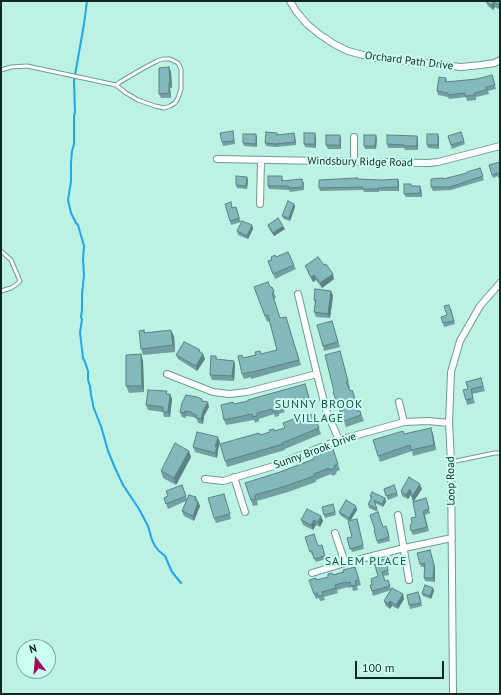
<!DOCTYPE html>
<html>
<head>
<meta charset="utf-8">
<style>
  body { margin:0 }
  #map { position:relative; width:501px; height:695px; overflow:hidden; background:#bdf1e4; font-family:"PT Sans",sans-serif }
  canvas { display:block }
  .frame { position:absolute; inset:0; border:2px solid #132723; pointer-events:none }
  .north { position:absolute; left:16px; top:639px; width:40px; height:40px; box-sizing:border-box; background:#cafef2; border:1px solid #81a89f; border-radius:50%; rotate:344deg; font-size:11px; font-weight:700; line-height:16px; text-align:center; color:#132723 }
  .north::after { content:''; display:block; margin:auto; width:14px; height:18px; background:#9f0d56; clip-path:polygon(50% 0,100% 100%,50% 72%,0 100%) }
  .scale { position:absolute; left:355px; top:661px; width:89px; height:18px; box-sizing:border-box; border:2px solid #132723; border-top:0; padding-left:5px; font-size:12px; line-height:14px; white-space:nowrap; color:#132723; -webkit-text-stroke:3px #cafef2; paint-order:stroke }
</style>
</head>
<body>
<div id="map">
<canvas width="501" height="695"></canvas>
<div class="frame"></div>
<div class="north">N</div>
<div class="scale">100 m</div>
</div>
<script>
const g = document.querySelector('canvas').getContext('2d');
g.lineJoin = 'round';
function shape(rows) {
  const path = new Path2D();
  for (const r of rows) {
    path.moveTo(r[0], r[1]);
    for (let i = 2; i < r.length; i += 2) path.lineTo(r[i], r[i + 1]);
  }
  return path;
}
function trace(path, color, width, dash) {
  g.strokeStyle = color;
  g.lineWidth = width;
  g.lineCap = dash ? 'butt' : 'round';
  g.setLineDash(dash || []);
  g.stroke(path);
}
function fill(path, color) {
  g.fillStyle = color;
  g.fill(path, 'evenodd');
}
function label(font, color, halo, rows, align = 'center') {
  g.font = font + ' "PT Sans",sans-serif';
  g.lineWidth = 4;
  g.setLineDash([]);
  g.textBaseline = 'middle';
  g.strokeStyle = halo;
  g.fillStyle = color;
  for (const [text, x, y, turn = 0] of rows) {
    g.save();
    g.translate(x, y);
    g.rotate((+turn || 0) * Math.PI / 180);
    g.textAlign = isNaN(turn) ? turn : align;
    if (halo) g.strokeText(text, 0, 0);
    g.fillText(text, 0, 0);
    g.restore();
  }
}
trace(shape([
  [87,1,84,24,74,81,75,112,74,116,74,144,72,151,71,163,71,181,68,200,71,213,76,223,78,225,84,246,83,259,84,275,82,294,82,310,81,317,82,319,80,333,83,358,85,362,88,371,88,380,90,386,91,395,93,404,93,406,100,424,101,426,108,451,115,468,123,485,139,509,148,526,152,540,155,546,159,551,165,556,172,572,181,583]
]), '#1ea7ee', 2);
const service = shape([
  [1,70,11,67,27,66,116,85,126,93,138,100,155,106,164,108,170,106,175,103,178,98,181,89,181,69,178,63,170,59,163,59,157,61,142,69,120,82,116,85],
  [1,251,11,260,20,281,17,284,11,288,1,291],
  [451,462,495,453,500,453]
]);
const minor = shape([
  [290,1,296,11,307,24,319,34,334,44,348,51,363,55,377,58,461,67,481,65,495,63,500,60],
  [354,137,354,162],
  [217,159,428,163,438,162,500,146],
  [260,204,261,160],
  [298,294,317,374,326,410,339,440],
  [167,374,213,392,229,394,247,392,317,374],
  [399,402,404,422],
  [234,477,245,512],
  [205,479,223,481,274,466,339,440,404,422,428,421,449,423],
  [398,515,409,580],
  [335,533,345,563],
  [312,573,345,563,404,548,452,538],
  [453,694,451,462,449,423,451,372,460,341,480,306,500,283]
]);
trace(service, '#6b9d92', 5);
trace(minor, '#6b9d92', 8);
trace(service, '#fff', 3);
trace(minor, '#fff', 6);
fill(shape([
  [500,1,500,10,495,7,493,10,488,6,486,2],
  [169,67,171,72,172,88,170,88,171,98,161,98,159,94],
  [492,75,496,89,488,91,489,94,476,97,476,100,467,101,466,97,449,99,448,97,438,95,437,91,446,78,447,82,477,79],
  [233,131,235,144,223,146,222,142],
  [461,132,465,144,452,149,448,136],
  [278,135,295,136,296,145,276,147,266,146,265,143],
  [417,136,418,139,418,150,405,150,404,148,388,148,387,144],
  [316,137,316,148,305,147,304,144],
  [257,138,257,147,244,146,243,143],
  [377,138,376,149,365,149,364,146],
  [439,138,439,149,428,148,427,145],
  [341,139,341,149,328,149,326,145],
  [500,162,500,177,498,178,498,176,493,178,489,165],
  [480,168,484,180,451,190,433,191,431,187,444,179,467,173],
  [283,179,283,181,304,182,304,190,290,192,289,190,269,189,268,186],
  [357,179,399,182,399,191,379,191,379,192,364,192,363,190,320,191,319,188],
  [248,180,247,189,237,188,236,185],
  [420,186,421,189,422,197,406,197,404,194],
  [225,204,233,208,236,207,241,222,231,225],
  [294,204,295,207,290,221,284,219,282,216],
  [252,225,253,229,248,239,238,235,237,231],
  [268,225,285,229,274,236,269,229],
  [276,257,294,265,296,269,275,279,268,261],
  [305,266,334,279,322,288,316,280,313,282,310,277],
  [254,287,272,287,276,298,273,299,280,318,286,317,301,365,251,379,251,377,244,379,242,374,243,358,261,354,277,350,269,321,267,322],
  [331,291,333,296,330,318,316,317,314,312,315,303,314,300],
  [451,308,455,324,444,327,441,317,447,315],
  [332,321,340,347,324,351,323,346],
  [144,330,145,333,174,336,175,352,143,355,141,349],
  [200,350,200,352,203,354,205,359,197,371,178,359,176,355],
  [141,354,143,361,144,392,129,393,126,386],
  [216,356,217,359,234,361,235,366,234,381,212,380,210,375],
  [342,358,350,388,349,388,350,391,352,390,358,408,356,408,357,411,360,411,364,421,346,427,333,392,334,391],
  [481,378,485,391,472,394,475,403,467,405,466,400,468,389],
  [307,390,311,403,284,410,285,412,279,414,279,416,275,417,274,414,259,419,259,421,255,423,254,420,226,425,224,420,233,402,234,404],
  [168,394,170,394,172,399,170,417,164,417,163,412,148,410,146,405],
  [203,401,209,407,204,416,203,424,198,423,197,419,193,417,186,416,186,418,182,417,180,412],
  [314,414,321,434,285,449,285,450,227,467,225,461,260,435,285,428],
  [431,428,433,434,436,450,413,456,412,451,380,462,378,456,404,434],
  [220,442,218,450,218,451,217,458,195,452,193,447],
  [333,449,340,470,336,472,337,474,332,476,331,474,316,480,316,482,288,492,257,501,258,505,253,506,245,483,280,472,314,459],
  [191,457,176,485,163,478,161,471],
  [182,485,187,499,196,497,200,506,194,521,184,516,182,511,186,501,168,509,164,498,168,496],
  [394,485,398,496,388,500,384,489],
  [422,489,414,501,426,498,430,513,425,515,429,531,413,535,411,531,412,524,416,517,413,501,411,495,408,499,402,496,401,491],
  [224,494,231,519,216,523,214,518],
  [370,496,385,498,386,502,383,507,375,503,378,512,369,508,368,504,371,499],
  [356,506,357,510,351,520,358,522,364,549,352,552,347,538,352,537,349,521,340,515,339,512],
  [334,507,336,515,325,518,324,515],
  [307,509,323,521,320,527,316,525,313,530,303,525,301,520],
  [383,527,388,530,390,541,378,544,374,530],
  [305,537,318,546,323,549,326,559,316,562,313,555,312,555],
  [431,553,435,568,435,582,425,581,424,578,424,567,421,567,420,564],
  [387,564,389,575,383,576,385,581,388,580,391,590,404,599,398,609,392,606,390,609,386,606,384,601,391,590,373,596,370,585,372,585],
  [355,567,361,585,357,586,358,590,353,591,352,587,348,588,348,587,337,590,338,593,324,597,325,600,320,601,319,598,316,599,314,594,316,580,328,577],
  [433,588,434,591,431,599,423,596,422,593],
  [420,595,422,606,410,609,409,605]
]), '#729fa1');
fill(shape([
  [494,2,495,7,493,10,491,5],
  [169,67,171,72,172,88,170,83],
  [169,83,170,88,171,98,169,93],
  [294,133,295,136,296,145,295,142],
  [315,133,316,137,316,148,315,144],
  [256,134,257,138,257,147,256,144],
  [438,134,439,138,439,149,438,145],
  [340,135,341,139,341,149,340,145],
  [376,135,377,138,376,149,375,146],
  [417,136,418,139,418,150,417,146],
  [247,177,248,180,247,189,246,186],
  [398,179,399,182,399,191,398,187],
  [420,186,421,189,422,197,420,193],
  [294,204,295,207,290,221,289,218],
  [252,225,253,229,248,239,247,236],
  [283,226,285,229,274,236,273,233],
  [333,274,334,279,322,288,320,283],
  [314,275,316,280,313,282,312,277],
  [331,291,333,296,330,318,328,314],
  [171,330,174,336,175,352,173,345],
  [141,354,143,361,144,392,142,386],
  [203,354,205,359,197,371,196,366],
  [234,361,235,366,234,381,232,376],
  [170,394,172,399,170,417,168,412],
  [208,402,209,407,204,416,203,424,201,419,203,411],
  [185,411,186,416,186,418,184,413],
  [431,428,433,434,436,450,434,445],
  [218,437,220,442,218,450,218,451,217,458,215,453,215,447],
  [189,451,191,457,176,485,174,478],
  [420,484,422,489,413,502,412,497],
  [410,489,411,494,408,499,406,495],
  [385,498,386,502,383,507,382,504],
  [198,502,200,506,194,521,193,516],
  [356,506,357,510,350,521,349,518],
  [321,516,323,521,320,527,318,522],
  [314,520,316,525,313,530,311,525],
  [430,550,435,568,435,582,433,578],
  [433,588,434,591,431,599,430,596],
  [403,594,404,599,398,609,396,605],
  [390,601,392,606,390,609,388,604]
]), '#5c8283');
const building = shape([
  [486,1,500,1,500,6,494,2,491,5,486,2,486,1],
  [169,67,170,83,169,83,169,93,159,94,159,68,169,67],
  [492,75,495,85,486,87,487,90,474,93,475,95,465,96,465,93,448,95,448,93,437,91,439,77,446,78,445,82,477,79,492,75],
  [233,131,234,141,222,142,220,133,233,131],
  [266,132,277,133,277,135,294,133,295,142,275,144,265,143,266,132],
  [461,132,464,141,451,145,448,136,461,132],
  [304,133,315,133,315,144,304,144,304,133],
  [243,134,256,134,256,144,243,143,243,134],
  [427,134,438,134,438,145,427,145,427,134],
  [326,135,340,135,340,145,326,145,326,135],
  [364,135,376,135,375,146,364,146,364,135],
  [387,135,417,136,417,146,404,146,404,145,387,144,387,135],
  [500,162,500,173,497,174,497,173,492,175,489,165,500,162],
  [480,168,483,176,450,187,431,187,431,179,443,178,443,179,467,173,467,172,480,168],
  [236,176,247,177,246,186,236,185,236,176],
  [268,176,282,176,282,181,302,179,303,187,289,188,288,186,268,186,268,176],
  [357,178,357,179,382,180,398,179,398,187,378,188,378,189,363,189,363,187,319,188,319,180,357,178],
  [404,184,411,184,411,186,420,186,420,193,404,194,404,184],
  [288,201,294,204,289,218,282,216,288,201],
  [231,202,232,208,236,207,239,218,230,221,225,204,231,202],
  [278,218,283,226,273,233,268,225,278,218],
  [242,221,252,225,247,236,237,231,242,221],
  [288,252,294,265,273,274,268,261,272,260,271,257,275,255,276,257,288,252],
  [318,257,324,265,326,264,333,274,320,283,314,275,312,277,308,273,309,272,305,266,318,257],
  [268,282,270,287,272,287,274,292,272,293,280,318,286,317,299,360,249,373,249,372,242,374,238,356,242,355,243,358,256,355,255,352,260,351,261,354,277,350,268,315,265,316,254,287,268,282],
  [315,289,331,291,328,314,314,312,316,300,314,300,315,289],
  [449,305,454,321,443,323,441,317,447,315,444,306,449,305],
  [332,321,338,342,323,346,317,325,332,321],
  [144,330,144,333,171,330,173,345,141,349,139,331,144,330],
  [184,342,185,342,200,350,199,351,203,354,196,366,176,355,184,342],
  [340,351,348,381,346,382,350,391,352,390,356,401,354,402,357,411,360,411,361,415,344,421,333,392,334,391,325,355,340,351],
  [141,354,142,386,126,386,126,355,141,354],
  [211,356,216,356,216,359,234,361,232,376,210,375,211,356],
  [481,378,483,386,471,389,473,398,466,400,463,390,468,389,466,382,481,378],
  [305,384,309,398,282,404,283,407,277,408,277,410,273,412,272,409,257,413,257,416,253,417,252,414,224,420,221,405,233,402,234,404,248,401,248,400,305,384],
  [148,390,167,391,166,394,170,394,168,412,163,412,163,407,146,405,148,390],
  [186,395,197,397,202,399,202,401,208,402,203,411,201,419,196,418,197,416,191,412,185,411,184,413,180,412,182,403,186,395],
  [309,413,310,415,314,414,319,428,282,443,283,444,225,461,220,444,259,433,260,435,270,432,269,430,274,429,274,431,285,428,283,423,309,413],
  [431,428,434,445,411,450,410,445,378,456,373,440,403,431,404,434,431,428],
  [197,432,218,437,215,447,217,447,215,453,193,447,197,432],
  [175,443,189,451,174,478,161,471,175,443],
  [333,449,338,464,334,466,335,468,330,470,329,468,314,474,314,476,286,486,255,495,255,499,251,500,245,483,280,472,314,459,313,457,333,449],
  [409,477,420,484,412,497,410,489,406,495,401,491,409,477],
  [182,485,186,496,166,504,164,498,168,496,166,491,182,485],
  [394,485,397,493,386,496,384,489,394,485],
  [372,492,385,498,382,504,374,500,377,509,368,504,372,497,370,496,372,492],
  [224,494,230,514,214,518,208,498,224,494],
  [189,495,196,497,195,500,198,502,193,516,182,511,189,495],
  [426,498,429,509,423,511,427,527,411,531,410,525,412,524,411,518,416,517,413,502,426,498],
  [346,500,356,506,349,518,339,512,346,500],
  [333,504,335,512,324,515,322,507,333,504],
  [307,509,321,516,318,522,314,520,311,525,301,520,307,509],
  [378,512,383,527,386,526,389,537,377,541,374,530,375,530,370,515,378,512],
  [357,519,363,545,350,549,347,538,352,537,348,521,357,519],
  [314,534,318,546,322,545,325,556,314,559,312,551,310,552,305,537,314,534],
  [430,550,434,565,433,578,424,578,425,563,420,564,417,553,430,550],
  [385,559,388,570,382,572,385,581,388,580,390,586,372,591,370,585,372,585,371,579,378,576,374,562,385,559],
  [355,567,359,580,355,581,356,585,351,586,350,582,347,583,346,582,335,585,336,588,322,592,323,595,318,596,317,593,314,594,309,580,316,578,316,580,328,577,328,574,332,573,333,575,344,572,343,570,355,567],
  [425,585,433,588,430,596,422,593,425,585],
  [392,588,403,594,396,605,390,601,388,604,384,601,392,588],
  [418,592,421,603,409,605,407,595,418,592]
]);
fill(building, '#84b9bb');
trace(building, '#5c8283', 1);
label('11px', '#132723', '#cafef2', [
  ["Orchard Path Drive",409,61,7],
  ["Windsbury Ridge Road",360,162,1],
  ["Sunny Brook Drive",315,451,-20],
  ["Loop Road",451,481,-91]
]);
g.letterSpacing = '1px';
label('12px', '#23544b', '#cafef2', [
  ["SUNNY BROOK",319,405],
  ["VILLAGE",319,419],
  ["SALEM PLACE",366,562]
]);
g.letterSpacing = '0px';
</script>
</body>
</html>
